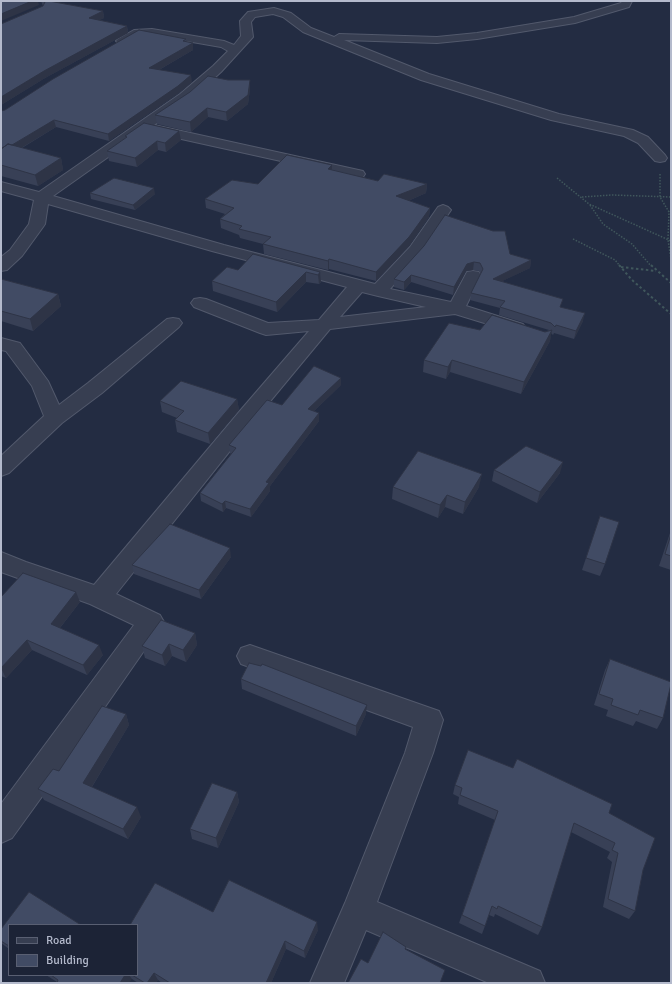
<!DOCTYPE html>
<html>
<head>
<meta charset="utf-8">
<style>
  body { margin:0 }
  #map { position:relative; width:672px; height:984px; overflow:hidden; background:#232c42; font-family:Signika,sans-serif }
  canvas { display:block }
  .frame { position:absolute; inset:0; border:2px solid #b4bacc; pointer-events:none }
  .legend { position:absolute; left:8px; top:924px; width:130px; height:52px; box-sizing:border-box; background:#1c2336; border:1px solid #595f72; margin:0; padding:5px 7px; list-style:none; font-size:12px; color:#b4bacc }
  .legend li { display:flex; align-items:center; gap:8px; height:20px }
  .legend b { width:20px; border:1px solid #595f72 }
</style>
</head>
<body>
<div id="map">
<canvas width="672" height="984"></canvas>
<div class="frame"></div>
<ul class="legend">
<li><b style="height:5px;background:#373e51"></b>Road</li>
<li><b style="height:11px;background:#414b64"></b>Building</li>
</ul>
</div>
<script>
const g = document.querySelector('canvas').getContext('2d');
g.lineJoin = 'round';
function shape(rows) {
  const path = new Path2D();
  for (const r of rows) {
    path.moveTo(r[0], r[1]);
    for (let i = 2; i < r.length; i += 2) path.lineTo(r[i], r[i + 1]);
  }
  return path;
}
function trace(path, color, width, dash) {
  g.strokeStyle = color;
  g.lineWidth = width;
  g.lineCap = dash ? 'butt' : 'round';
  g.setLineDash(dash || []);
  g.stroke(path);
}
function fill(path, color) {
  g.fillStyle = color;
  g.fill(path, 'evenodd');
}
const minor = shape([
  [622,1,632,1,629,7,575,23,477,39,437,43,344,40,429,74,559,114,633,130,648,137,665,155,667,158,665,161,660,162,655,161,638,143,624,136,551,120,421,80,303,32,283,17,273,14,255,17,251,22,253,37,221,72,190,100,154,125,363,171,365,174,363,177,358,178,145,131,53,196,224,245,375,284,410,247,438,207,443,205,448,207,451,210,422,253,390,289,451,302,467,272,473,271,479,272,481,276,466,306,523,324,526,328,523,332,517,333,455,314,330,329,253,422,116,594,160,615,164,622,59,773,12,838,1,843,1,804,134,625,90,604,1,572,1,552,26,562,94,585,239,412,309,331,266,335,260,333,194,307,191,303,194,299,200,298,206,299,268,323,319,320,347,287,212,251,48,204,45,224,43,227,22,256,7,270,1,271,1,257,10,250,29,224,34,200,1,191,1,182,39,192,180,94,213,66,228,51,221,47,152,35,140,35,126,43,118,43,116,41,118,39,134,30,152,29,224,41,234,45,241,36,240,21,248,12,274,8,291,13,311,28,334,37,339,34,437,37,477,33,574,17,621,3,622,1],
  [362,292,378,296,426,307,340,317,362,292],
  [173,318,179,319,182,323,179,327,102,393,62,423,9,473,1,476,1,456,44,416,32,386,6,351,1,350,1,338,20,343,48,381,59,405,88,383,167,319,173,318],
  [250,645,439,711,443,720,433,753,377,902,540,971,545,983,489,983,366,930,344,983,310,983,345,903,405,753,413,727,241,664,237,656,241,648,250,645]
]);
trace(minor, '#52596c', 2);
trace(shape([
  [660,174,660,197,669,212,668,240,671,259],
  [557,178,589,204,671,241],
  [582,197,612,195,671,197],
  [590,205,603,224,632,244,651,266],
  [573,239,615,260,620,266]
]), '#40575c', 1.5, [1.5, 1.5]);
trace(shape([
  [619,265,632,280,671,314],
  [651,265,671,283],
  [621,267,656,271]
]), '#40575c', 2, [2.5, 2.5]);
fill(minor, '#373e51');
fill(shape([
  [41,1,49,1,103,11,104,18,99,20,127,26,128,33,45,78,1,105,1,24,43,6],
  [186,39,186,41,193,50,159,70,192,82,179,93,109,141,56,127,22,148,61,158,63,170,38,186,1,176,1,111,5,110],
  [228,80,250,80,250,89,248,104,227,121,208,117,191,132,157,124,155,115],
  [125,136,181,140,166,152,158,150,137,167,109,161,107,151,125,138],
  [332,165,332,169,378,181,427,184,426,193,408,201,430,208,429,217,409,246,376,281,329,269,328,270,264,254,263,244,240,238,239,235,221,228,220,219,225,214,206,208,205,199],
  [90,193,155,194,135,210,91,199],
  [424,246,510,254,531,260,530,268,502,281,561,307,583,321,574,339,554,333,553,335,551,333,550,341,521,394,450,372,446,379,423,372,424,360,480,330,545,332,549,330,499,315,500,308,470,300,471,293,481,274,479,271,473,270,466,271,453,295,411,282,404,290,394,287,394,279],
  [238,270,320,272,321,282,319,284,306,282,277,312,213,291,212,281],
  [1,279,58,294,61,306,33,331,1,321],
  [341,385,314,411,319,413,319,421,270,486,270,491,251,517,226,508,223,512,201,501,200,493,231,454,230,453,229,445,282,405],
  [237,399,239,410,210,444,177,432,175,420,177,418,162,412,160,401],
  [494,470,560,473,537,503,492,481],
  [393,487,479,487,463,514,445,507,438,518,392,499],
  [600,516,605,564,600,576,582,570],
  [671,530,671,570,659,566],
  [231,557,201,599,134,574,132,565],
  [1,597,80,602,60,628,103,655,87,675,32,650,6,678,1,676],
  [195,633,197,645,186,662,172,656,165,666,145,658,142,646],
  [610,659,663,718,657,729,636,721,633,726,606,716,608,710,594,705,605,670],
  [261,666,366,714,356,736,242,689,241,679],
  [126,714,129,725,92,787,141,817,128,839,44,800,38,789,59,771],
  [455,785,609,813,643,870,635,911,629,919,603,907,612,862,607,858,610,852,571,832,542,927,538,935,495,914,494,917,489,915,482,934,459,923,495,820,458,804,459,797,453,794],
  [237,792,239,802,218,848,192,839,190,829],
  [213,912,318,930,305,958,286,949,271,983,162,983,158,980,156,983,138,983,132,979,57,982,46,975,137,975],
  [9,925,9,949,1,943,1,929]
]), '#384056');
fill(shape([
  [32,1,38,1,39,5,1,21,1,14],
  [103,11,104,18,90,25,89,18],
  [127,26,128,33,45,78,1,105,1,97,44,71],
  [193,43,193,50,150,75,149,68],
  [191,75,192,82,179,93,109,141,108,134],
  [250,80,250,89,248,104,227,121,226,112],
  [207,108,208,117,191,132,190,122],
  [54,120,56,127,1,160,1,152],
  [179,131,181,140,166,152,165,143],
  [157,141,158,150,137,167,135,158],
  [61,158,63,170,38,186,35,175],
  [332,165,332,174,328,169],
  [427,184,426,193,396,206,396,196],
  [154,188,155,194,135,210,133,205],
  [430,208,429,217,409,246,376,281,376,272],
  [329,259,329,269,328,270,328,261],
  [531,260,530,268,492,286,493,279],
  [474,262,473,270,466,271,453,295,454,287,467,264],
  [306,272,306,282,277,312,276,302],
  [320,272,321,282,319,284,318,275],
  [411,275,411,282,404,290,404,282],
  [58,294,61,306,33,331,30,319],
  [585,313,583,321,574,339,576,331],
  [552,330,550,341,521,394,524,382],
  [452,360,450,372,446,379,448,367],
  [341,378,341,385,308,417,308,409],
  [237,399,239,410,210,444,208,433],
  [319,413,319,421,270,486,270,491,251,517,250,509,266,482],
  [563,462,560,473,537,503,540,492],
  [482,474,479,487,463,514,465,502],
  [447,495,445,507,438,518,440,505],
  [225,501,226,508,223,512,222,504],
  [230,548,231,557,201,599,199,590],
  [76,592,80,602,55,634,51,624],
  [195,633,197,645,186,662,183,650],
  [27,640,32,650,6,678,1,668],
  [169,644,172,656,165,666,162,655],
  [99,645,103,655,87,675,83,665],
  [367,705,366,714,356,736,356,726],
  [126,714,129,725,88,793,83,783],
  [237,792,239,802,218,848,216,838],
  [137,807,141,817,128,839,123,829],
  [317,922,318,930,305,958,304,951],
  [285,941,286,949,271,983,266,983],
  [154,973,158,980,156,983,147,983],
  [125,975,129,975,132,979,129,983,120,983]
]), '#2e3446');
const building = shape([
  [1,1,32,1,1,14,1,1],
  [43,1,49,1,103,11,89,18,127,26,44,71,1,97,1,24,43,6,45,2,43,1],
  [139,30,186,39,183,41,193,43,149,68,191,75,178,86,108,134,54,120,12,145,8,144,1,149,1,111,5,110,53,79,139,30],
  [208,76,228,80,250,80,248,95,226,112,207,108,190,122,155,115,190,92,208,76],
  [144,123,179,131,165,143,157,141,135,158,107,151,127,137,125,136,144,123],
  [8,144,61,158,35,175,1,165,1,149,8,144],
  [287,155,332,165,328,169,378,181,384,174,427,184,396,196,430,208,409,237,376,272,329,259,328,261,263,244,271,237,239,229,242,226,220,219,234,208,205,199,232,180,258,184,287,155],
  [114,178,154,188,133,205,90,193,114,178],
  [445,215,493,231,505,231,510,254,531,260,493,279,563,299,560,307,585,313,576,331,556,325,555,327,551,323,500,307,505,301,471,293,483,269,480,263,474,262,467,264,454,287,411,275,404,282,394,279,424,246,445,215],
  [253,254,320,272,318,275,306,272,276,302,212,281,227,267,238,270,253,254],
  [1,279,58,294,30,319,1,311,1,279],
  [492,315,545,332,552,330,524,382,452,360,448,367,424,360,449,323,480,330,492,315],
  [314,366,341,378,308,409,319,413,266,482,269,483,250,509,225,501,222,504,200,493,236,448,229,445,267,400,282,405,314,366],
  [181,381,237,399,208,433,175,420,184,411,160,401,181,381],
  [526,446,563,462,540,492,494,470,526,446],
  [418,451,482,474,465,502,447,495,440,505,393,487,418,451],
  [600,516,619,522,605,564,586,558,600,516],
  [170,524,230,548,199,590,132,565,170,524],
  [671,534,671,556,665,554,671,534],
  [23,573,76,592,51,624,99,645,83,665,27,640,1,668,1,597,23,573],
  [161,620,195,633,183,650,169,644,162,655,142,646,161,620],
  [610,659,671,682,671,684,663,718,640,710,638,715,611,705,613,699,599,694,610,659],
  [249,663,261,666,262,664,367,705,356,726,241,679,249,663],
  [102,706,126,714,83,783,137,807,123,829,38,789,53,769,59,771,102,706],
  [468,750,513,768,517,759,612,804,609,813,655,838,643,870,635,911,608,899,618,853,612,850,615,843,574,823,542,927,498,906,497,909,492,906,485,926,462,915,498,811,460,795,462,788,455,785,468,750],
  [212,783,237,792,216,838,190,829,212,783],
  [229,880,317,922,304,951,285,941,266,983,170,983,154,973,147,983,145,983,132,975,137,975,137,925,130,925,155,883,213,912,229,880],
  [29,892,81,925,9,925,9,946,1,941,1,929,29,892],
  [383,932,406,947,405,949,445,970,440,983,348,983,361,959,368,963,383,932],
  [51,975,125,975,120,983,57,983,58,980,51,975]
]);
fill(building, '#414b64');
trace(building, '#2e3446', 1);
</script>
</body>
</html>
